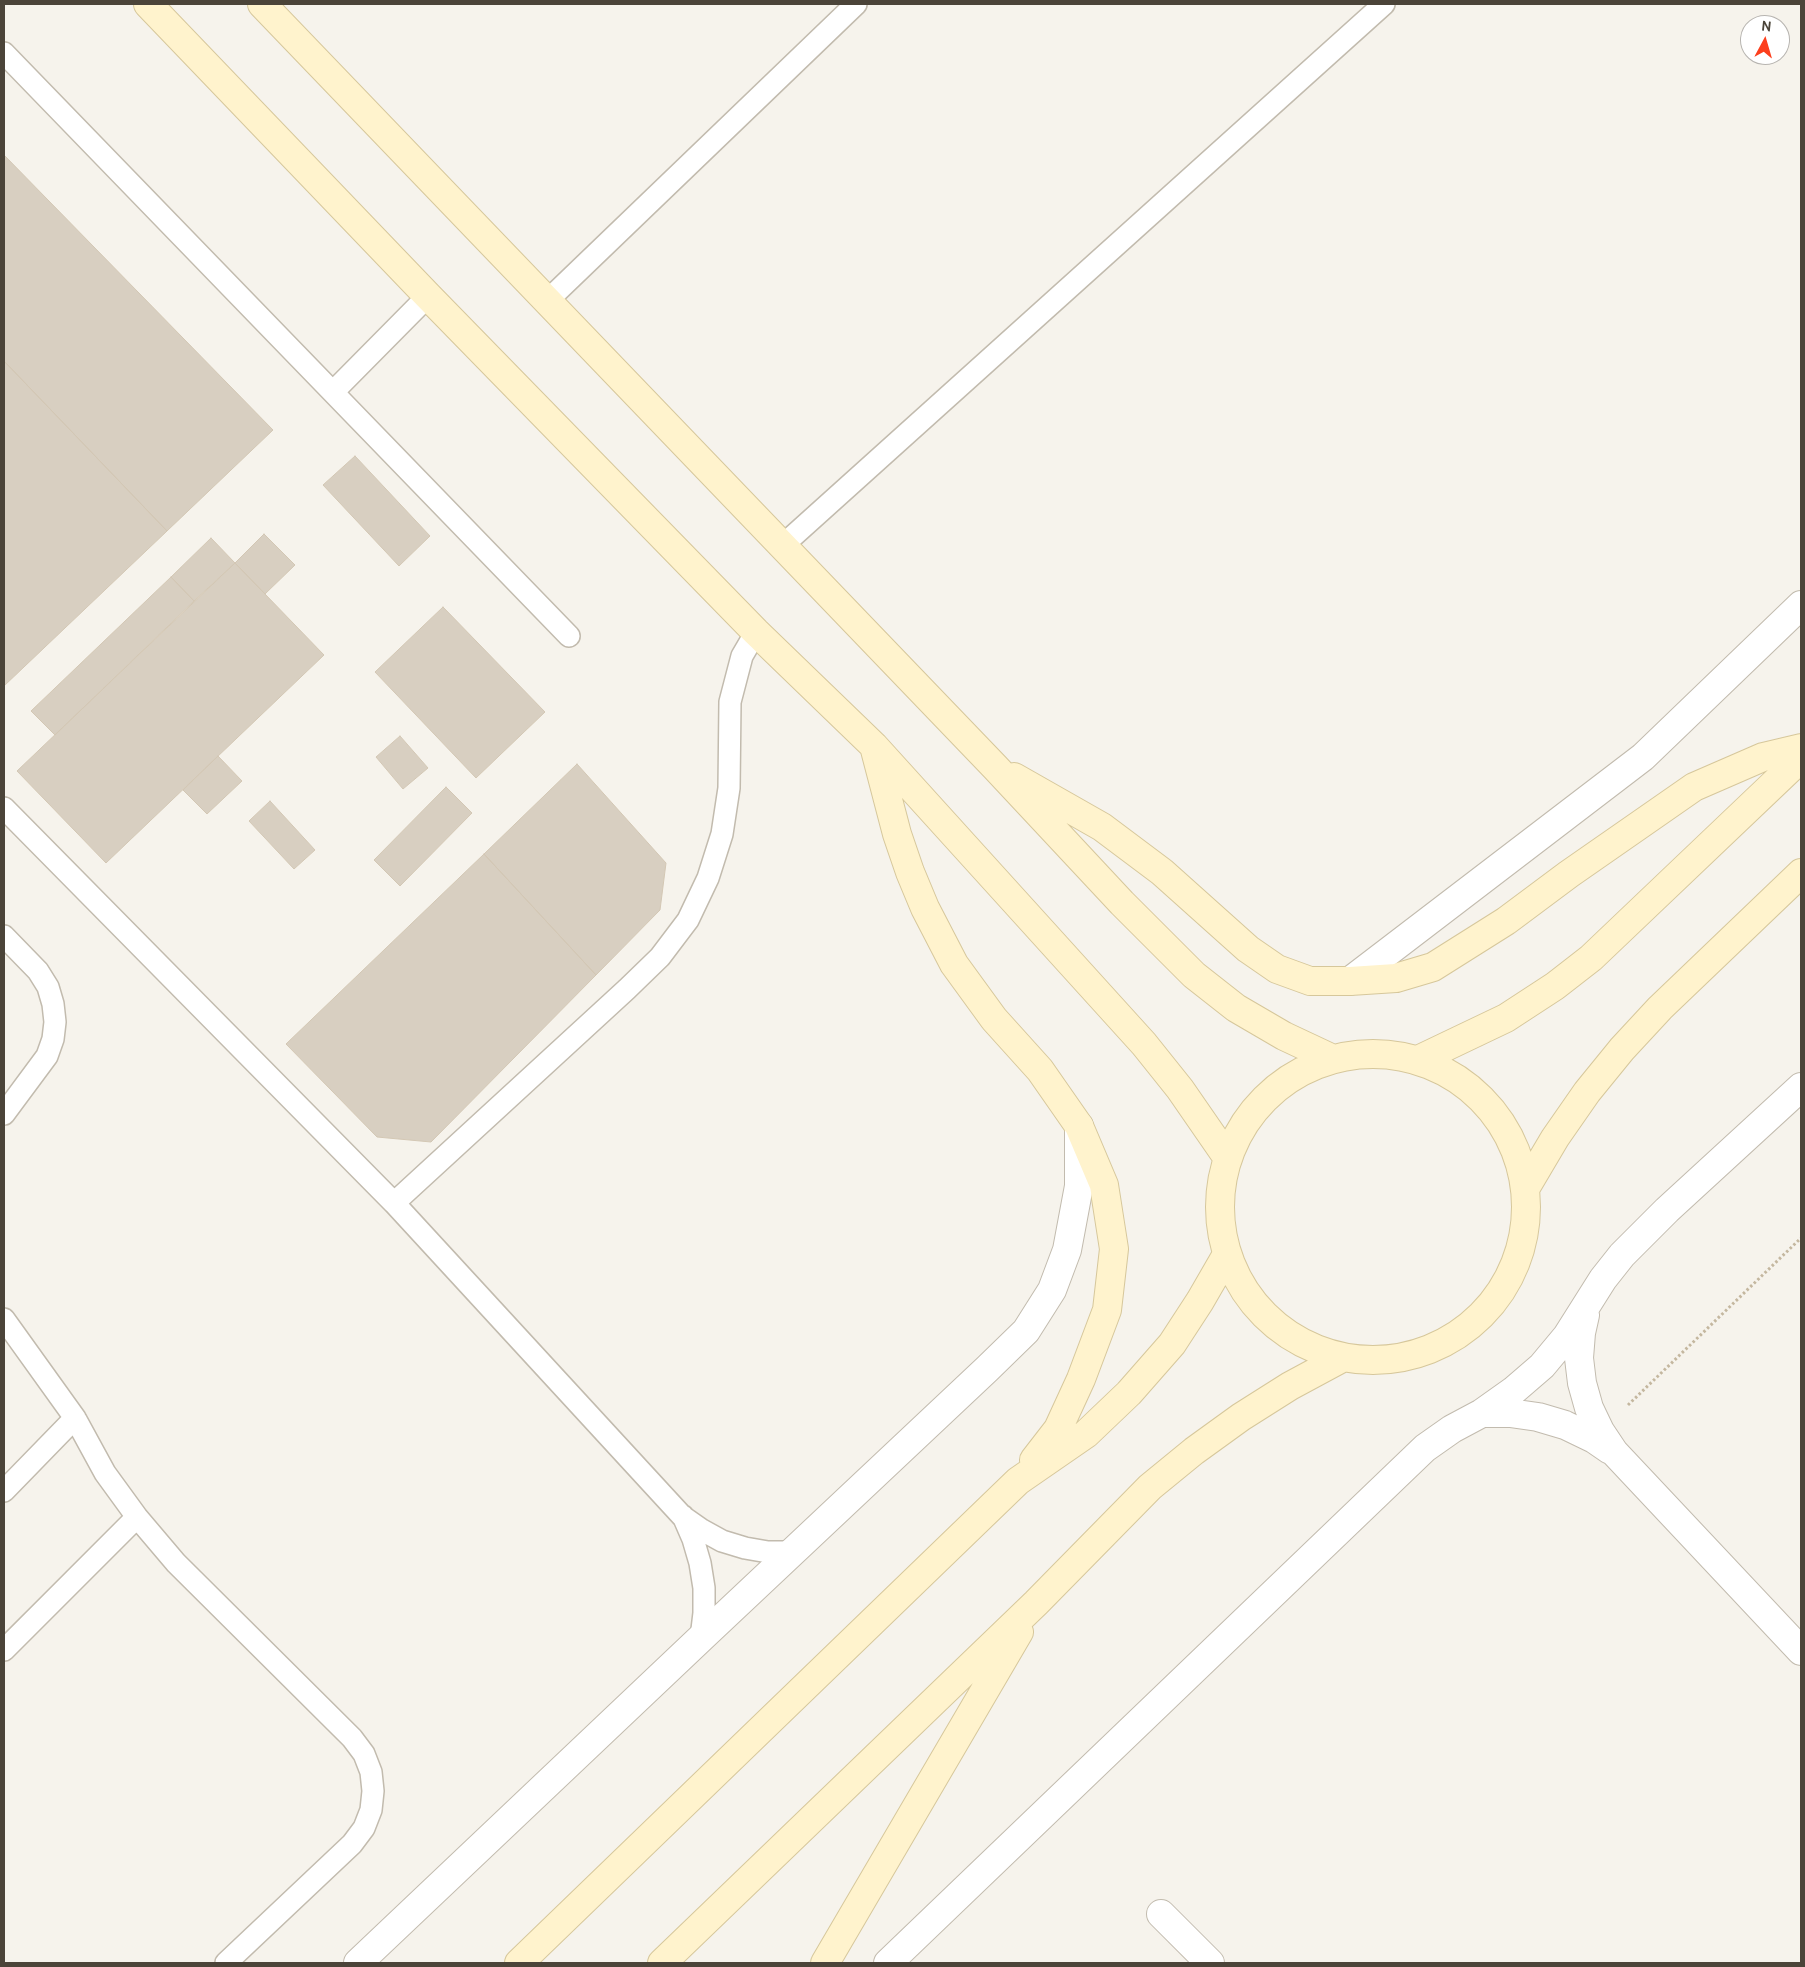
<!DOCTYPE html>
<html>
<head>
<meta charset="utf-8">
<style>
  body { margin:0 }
  #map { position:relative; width:1805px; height:1967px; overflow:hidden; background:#f6f3ec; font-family:Cabin,sans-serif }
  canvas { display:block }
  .frame { position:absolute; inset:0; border:5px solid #4b4439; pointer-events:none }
  .north { position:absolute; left:1740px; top:15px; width:50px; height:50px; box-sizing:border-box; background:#fff; border:1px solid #b7b4b0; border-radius:50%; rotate:6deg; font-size:14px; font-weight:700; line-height:20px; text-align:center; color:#4b4439 }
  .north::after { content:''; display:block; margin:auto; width:18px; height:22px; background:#fc3f1d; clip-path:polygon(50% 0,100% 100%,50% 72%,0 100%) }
</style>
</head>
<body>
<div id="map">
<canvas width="1805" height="1967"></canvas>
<div class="frame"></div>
<div class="north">N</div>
</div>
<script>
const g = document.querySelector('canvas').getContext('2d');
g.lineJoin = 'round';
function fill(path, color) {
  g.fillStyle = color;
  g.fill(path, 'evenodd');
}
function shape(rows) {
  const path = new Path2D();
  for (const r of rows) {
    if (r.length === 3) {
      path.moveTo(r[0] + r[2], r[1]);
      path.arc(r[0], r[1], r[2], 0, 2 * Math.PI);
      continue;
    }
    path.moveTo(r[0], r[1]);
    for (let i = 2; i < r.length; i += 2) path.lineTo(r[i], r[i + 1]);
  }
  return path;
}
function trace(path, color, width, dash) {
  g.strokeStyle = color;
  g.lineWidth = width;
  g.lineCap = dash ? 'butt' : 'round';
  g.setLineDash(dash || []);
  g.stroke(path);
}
const building = shape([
  [4,155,273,430,167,531,4,361,4,155],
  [4,361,167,531,4,686,4,361],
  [355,456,430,536,399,566,323,485,355,456],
  [264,534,295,565,265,594,235,563,264,534],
  [211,538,235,563,194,601,171,577,211,538],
  [235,563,324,655,106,863,17,771,235,563],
  [171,577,194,601,55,735,31,711,171,577],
  [443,607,545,712,476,778,375,672,443,607],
  [400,736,428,768,403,789,376,757,400,736],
  [218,756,242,781,207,814,183,790,218,756],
  [577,764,666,863,660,910,596,975,484,854,577,764],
  [446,787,472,813,400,886,374,860,446,787],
  [270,801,315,850,294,869,249,821,270,801],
  [484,854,596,975,431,1142,377,1137,286,1044,484,854]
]);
fill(building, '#d8cfc1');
trace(building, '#d3c7b4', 1);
const lane = shape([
  [4,53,569,636],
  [546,302,856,4],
  [333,392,428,296],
  [782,546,1384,4],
  [4,808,394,1203,682,1516,702,1530,722,1541,745,1548,768,1552,792,1552],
  [4,936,38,971,48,987,53,1004,55,1022,53,1039,47,1056,4,1114],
  [394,1203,627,989,660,957,688,920,708,878,722,834,729,788,730,702,742,656,756,632],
  [4,1319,75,1418,105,1473,137,1517,176,1563,352,1738,364,1754,371,1772,373,1791,371,1810,364,1828,352,1844,226,1963],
  [4,1491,75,1418],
  [683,1516,693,1539,700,1563,704,1588,704,1613,701,1638],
  [4,1650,137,1517]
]);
const street = shape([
  [1350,981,1643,757,1801,605],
  [1585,1315,1581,1333,1579,1358,1582,1383,1589,1408,1600,1431,1614,1452,1801,1651],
  [1482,1413,1510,1413,1538,1417,1565,1425,1594,1439,1610,1450],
  [1161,1914,1210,1963],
  [358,1963,701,1638,987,1369,1026,1331,1052,1290,1067,1250,1079,1186,1079,1126],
  [888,1963,1425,1448,1452,1429,1482,1413,1513,1391,1542,1366,1567,1336,1603,1279,1622,1255,1667,1210,1801,1087]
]);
const secondary = shape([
  [148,4,428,296,756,632,874,746,1144,1044,1180,1089,1227,1157],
  [262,4,995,767,1122,903,1194,975,1236,1008,1284,1036,1333,1059],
  [875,750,897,834,910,872,925,908,954,964,994,1019,1040,1070,1079,1126,1104,1185,1114,1249,1107,1310,1081,1379,1058,1429,1034,1460],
  [1014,777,1102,827,1162,872,1248,949,1277,969,1310,981,1350,981,1396,978,1433,967,1506,921,1569,874,1694,787,1763,757,1801,748],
  [1373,1207,153],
  [1418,1060,1506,1018,1555,986,1591,958,1801,758],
  [1526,1187,1555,1138,1587,1092,1622,1049,1660,1008,1801,873],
  [519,1963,1018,1481,1086,1434,1129,1393,1172,1344,1200,1301,1226,1256],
  [662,1963,1036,1603,1150,1487,1194,1451,1241,1417,1290,1386,1342,1358],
  [825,1963,1019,1632]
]);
trace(lane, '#c2bbae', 24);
trace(street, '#c2bbae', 30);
trace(secondary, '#d6c79b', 30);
trace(shape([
  [1628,1405,1801,1238]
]), '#c4b79f', 3, [2.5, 2.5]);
trace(lane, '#fff', 21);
trace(street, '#fff', 28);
trace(secondary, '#fff3cd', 28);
</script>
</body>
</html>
